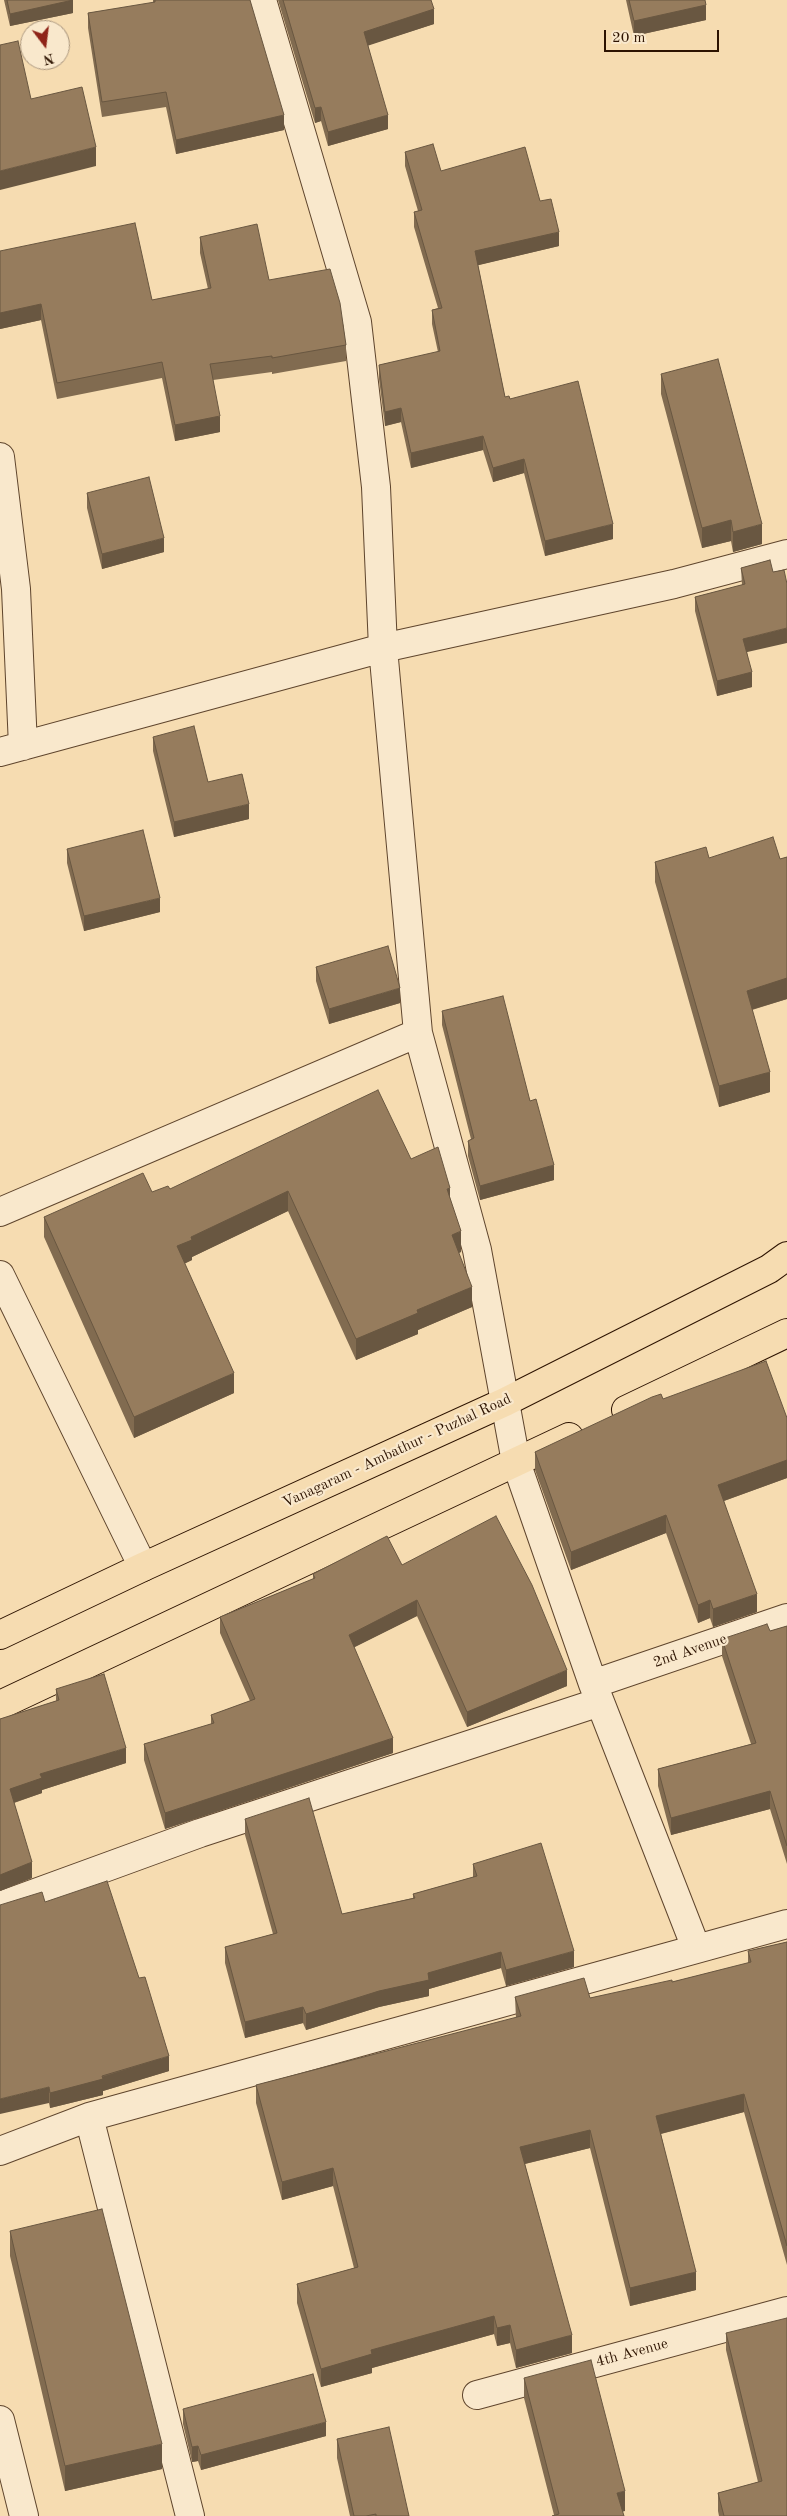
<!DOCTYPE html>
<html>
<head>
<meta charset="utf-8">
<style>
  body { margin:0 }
  #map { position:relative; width:787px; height:2516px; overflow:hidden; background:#f6dcb1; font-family:"Old Standard TT",serif }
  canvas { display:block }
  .north { position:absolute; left:20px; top:20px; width:50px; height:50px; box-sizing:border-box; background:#f9e8cc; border:1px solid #a7937b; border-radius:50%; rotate:165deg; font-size:14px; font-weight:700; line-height:20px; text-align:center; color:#2d1301 }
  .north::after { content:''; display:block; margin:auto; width:18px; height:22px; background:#8f2418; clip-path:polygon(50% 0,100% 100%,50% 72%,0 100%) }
  .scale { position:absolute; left:604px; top:30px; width:115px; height:22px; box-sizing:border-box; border:2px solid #2d1301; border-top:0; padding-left:6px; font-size:15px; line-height:18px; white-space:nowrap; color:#2d1301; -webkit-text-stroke:4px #f9e8cc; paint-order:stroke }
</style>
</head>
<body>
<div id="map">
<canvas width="787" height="2516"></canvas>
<div class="north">N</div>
<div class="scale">20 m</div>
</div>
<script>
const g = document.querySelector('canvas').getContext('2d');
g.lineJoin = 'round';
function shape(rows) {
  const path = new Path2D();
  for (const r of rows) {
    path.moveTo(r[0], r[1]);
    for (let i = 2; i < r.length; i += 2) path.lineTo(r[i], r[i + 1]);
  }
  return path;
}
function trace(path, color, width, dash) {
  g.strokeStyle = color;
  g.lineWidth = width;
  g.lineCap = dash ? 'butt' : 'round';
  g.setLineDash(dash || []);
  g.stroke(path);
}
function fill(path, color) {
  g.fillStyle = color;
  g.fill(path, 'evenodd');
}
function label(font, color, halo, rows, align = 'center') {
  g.font = font + ' "Old Standard TT",serif';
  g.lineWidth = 4.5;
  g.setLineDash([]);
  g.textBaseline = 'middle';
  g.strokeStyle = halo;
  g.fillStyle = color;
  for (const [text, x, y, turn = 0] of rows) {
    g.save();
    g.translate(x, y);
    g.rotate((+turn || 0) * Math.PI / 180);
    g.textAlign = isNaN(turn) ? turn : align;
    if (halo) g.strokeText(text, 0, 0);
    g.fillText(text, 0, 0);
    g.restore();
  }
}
const minor = shape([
  [0,457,16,589,23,746],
  [0,752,383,648,674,584,787,554],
  [418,1033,477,1250,516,1462,593,1684,696,1948],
  [0,1212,418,1033,383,648,376,487,357,322,262,0],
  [0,1275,143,1567],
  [593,1684,787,1618],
  [0,1906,200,1833,600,1702],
  [89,2117,190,2516],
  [0,2151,89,2117,787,1924],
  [477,2395,787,2311],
  [0,2420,24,2516]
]);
const primary = shape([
  [626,1410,787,1333],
  [0,1635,143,1567,505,1402,769,1269,787,1256],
  [0,1705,569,1437]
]);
trace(minor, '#5f452d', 30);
trace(primary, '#2d1301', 30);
trace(minor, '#f9e8cc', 28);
trace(primary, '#f6dcb1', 28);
fill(shape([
  [4,0,73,0,73,13,10,26],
  [153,0,250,0,284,130,176,154,166,107,102,117,88,28,88,13,153,3],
  [278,0,431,0,434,24,368,45,388,129,328,146,321,121,315,123],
  [626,0,705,0,706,20,634,36],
  [405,152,441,171,540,201,559,246,478,265,505,397,510,399,613,539,545,556,524,473,493,482,483,450,411,468,401,422,385,426,379,379,379,365,438,352,432,324,432,310,438,308,414,227,414,212,418,211,405,166],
  [200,237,269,280,346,345,346,361,272,374,272,372,213,380,220,432,175,441,162,378,57,399,41,320,0,329,0,251,152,300,208,289,200,253],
  [661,374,762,544,733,552,731,541,702,548,661,394],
  [87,493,164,552,102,569,87,508],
  [770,560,747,652,752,687,717,696,695,611,695,597,742,585,741,568],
  [153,737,208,782,249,819,174,837,153,751],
  [67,849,160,912,84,931,67,863],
  [787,857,787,999,752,1010,770,1092,719,1107,655,882,655,862,709,858,780,859],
  [316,967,400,1003,329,1024,316,981],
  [442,1011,530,1101,554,1180,480,1200,468,1156,468,1141,471,1139,442,1025],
  [411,1159,450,1198,461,1252,458,1253,472,1307,418,1330,418,1334,356,1360,288,1211,192,1257,192,1260,184,1264,234,1393,134,1438,44,1237,44,1217,170,1189],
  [663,1399,787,1418,787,1478,724,1501,757,1612,713,1627,710,1618,698,1623,666,1533,571,1570,535,1470,535,1452],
  [402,1565,567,1686,467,1727,417,1616,354,1647,393,1753,165,1829,144,1760,144,1744,211,1724,211,1715,250,1701,220,1633,220,1617,313,1579,313,1574],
  [787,1626,787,1864,770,1809,671,1835,658,1786,658,1769,751,1744,722,1656,722,1639,770,1631],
  [56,1689,126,1763,42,1790,42,1793,14,1803,32,1878,0,1891,0,1719,56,1701],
  [245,1819,342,1914,413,1898,413,1894,473,1877,473,1864,574,1967,506,1986,501,1968,429,1989,429,1996,379,2007,306,2030,303,2023,245,2038,225,1963,225,1947,273,1934,245,1835],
  [45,1902,169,2071,103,2091,103,2095,50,2108,49,2103],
  [787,1942,787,2265,744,2112,661,2134,696,2290,630,2306,590,2148,525,2164,572,2353,516,2368,510,2343,497,2346,494,2334,372,2368,372,2373,321,2387,297,2303,297,2284,354,2268,333,2186,282,2200,256,2103,256,2085,516,2018,515,1997,590,1998,672,1982,748,1963,748,1951],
  [10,2231,162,2469,65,2491,10,2256],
  [726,2333,787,2516,719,2516,718,2511,718,2493,758,2482,726,2350],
  [524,2378,625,2511,554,2515,524,2398],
  [183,2409,326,2436,201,2470,198,2461,192,2462,183,2424],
  [337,2439,409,2516,350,2516,337,2458]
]), '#816b50');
fill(shape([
  [73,0,73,13,10,26,10,14],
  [706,5,706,20,634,36,634,21],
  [434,9,434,24,364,47,364,32],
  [321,107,321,121,315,123,315,108],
  [284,115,284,130,176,154,176,140],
  [388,115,388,129,328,146,328,132],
  [96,147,96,166,0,190,0,171],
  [559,232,559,246,475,266,475,251],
  [41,304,41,320,0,329,0,313],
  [401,408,401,422,385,426,385,412],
  [220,416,220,432,175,441,175,425],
  [483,436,483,450,411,468,411,453],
  [524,459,524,473,493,482,493,468],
  [731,520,731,541,702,548,702,528],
  [613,524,613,539,545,556,545,541],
  [762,524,762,544,733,552,733,532],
  [164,538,164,552,102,569,102,554],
  [787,628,787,643,743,653,743,639],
  [752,672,752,687,717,696,717,681],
  [249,804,249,819,174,837,174,822],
  [160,898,160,912,84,931,84,916],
  [787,978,787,999,747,1011,747,991],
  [400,988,400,1003,329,1024,329,1009],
  [770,1072,770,1092,719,1107,719,1086],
  [554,1165,554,1180,480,1200,480,1186],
  [450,1188,450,1209,447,1189],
  [288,1191,288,1211,192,1257,192,1260,177,1267,177,1246,191,1237],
  [461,1231,461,1252,452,1256,452,1235],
  [472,1287,472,1307,418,1330,418,1334,356,1360,356,1339,417,1310],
  [234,1373,234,1393,134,1438,134,1417],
  [787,1460,787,1478,718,1503,718,1485],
  [666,1515,666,1533,571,1570,571,1552],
  [757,1594,757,1612,713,1627,713,1609],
  [417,1600,417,1616,349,1650,349,1635],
  [710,1600,710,1618,698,1623,698,1605],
  [567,1670,567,1686,467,1727,467,1712],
  [393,1738,393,1753,165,1829,165,1813],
  [126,1748,126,1763,42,1790,42,1793,10,1804,10,1789,40,1774],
  [770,1791,770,1809,671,1835,671,1818],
  [32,1862,32,1878,0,1891,0,1875],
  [574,1951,574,1967,506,1986,506,1970],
  [501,1952,501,1968,429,1989,429,1996,379,2007,306,2030,306,2014,428,1973],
  [303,2007,303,2023,245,2038,245,2022],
  [169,2056,169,2071,103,2091,103,2095,50,2108,50,2093],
  [49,2087,49,2103,0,2114,0,2099],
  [744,2094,744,2112,656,2135,656,2116],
  [590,2130,590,2148,520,2165,520,2147],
  [333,2168,333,2186,282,2200,282,2182],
  [696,2272,696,2290,630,2306,630,2288],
  [494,2316,494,2334,372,2368,372,2373,321,2387,321,2369,371,2350],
  [510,2325,510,2343,497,2346,497,2328],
  [572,2335,572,2353,516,2368,516,2350],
  [326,2422,326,2436,201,2470,201,2455],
  [162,2444,162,2469,65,2491,65,2466],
  [198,2446,198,2461,192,2462,192,2447],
  [625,2491,625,2511,617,2513,617,2493]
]), '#695741');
const building = shape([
  [7,0,73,0,10,14,7,0],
  [155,0,250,0,284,115,176,140,166,92,102,102,88,13,155,2,155,0],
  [283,0,431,0,434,9,364,32,388,115,328,132,321,107,315,108,283,0],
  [629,0,705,0,706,5,634,21,629,0],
  [18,41,31,99,82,87,96,147,0,171,0,45,18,41],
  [433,144,441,171,525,147,540,201,551,199,559,232,475,251,505,397,509,396,510,399,578,381,613,524,545,541,524,459,493,468,483,436,411,453,401,408,385,412,379,365,440,351,432,310,442,308,414,212,422,210,405,152,433,144],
  [135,223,152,300,211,288,200,237,257,224,269,280,330,269,340,303,346,345,272,358,272,356,210,364,220,416,175,425,162,362,57,383,41,304,0,313,0,251,135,223],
  [718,359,762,524,733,532,731,520,702,528,661,374,718,359],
  [149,477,164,538,102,554,87,493,149,477],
  [770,560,773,572,784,570,787,584,787,628,743,639,752,672,717,681,695,597,745,584,741,568,770,560],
  [194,726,208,782,242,774,249,804,174,822,153,737,194,726],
  [143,830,160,898,84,916,67,849,143,830],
  [773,837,780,859,787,857,787,978,747,991,770,1072,719,1086,655,862,706,847,709,858,773,837],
  [388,946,400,988,329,1009,316,967,388,946],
  [503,996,530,1101,536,1099,554,1165,480,1186,468,1141,474,1138,442,1011,503,996],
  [378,1090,411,1159,438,1147,450,1188,447,1189,461,1231,452,1235,472,1287,417,1310,418,1313,356,1339,288,1191,191,1237,192,1240,177,1246,234,1373,134,1417,44,1217,143,1173,152,1192,168,1186,170,1189,378,1090],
  [766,1361,787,1418,787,1460,718,1485,757,1594,713,1609,710,1600,698,1605,666,1515,571,1552,535,1452,652,1397,661,1394,663,1399,766,1361],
  [496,1516,532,1585,567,1670,467,1712,417,1600,349,1635,393,1738,165,1813,144,1744,214,1723,211,1715,255,1699,220,1617,315,1578,313,1574,387,1536,402,1565,496,1516],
  [767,1624,770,1631,787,1626,787,1846,770,1791,671,1818,658,1769,756,1743,722,1639,767,1624],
  [104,1674,126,1748,40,1774,42,1778,10,1789,32,1862,0,1875,0,1719,59,1700,56,1689,104,1674],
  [309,1798,342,1914,415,1898,413,1894,477,1876,473,1864,541,1843,574,1951,506,1970,501,1952,428,1973,429,1980,379,1991,306,2014,303,2007,245,2022,225,1947,277,1933,245,1819,309,1798],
  [107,1881,139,1978,145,1977,169,2056,102,2076,103,2079,50,2093,49,2087,0,2099,0,1905,42,1892,45,1902,107,1881],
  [787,1942,787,2246,744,2094,656,2116,696,2272,630,2288,590,2130,520,2147,572,2335,516,2350,510,2325,497,2328,494,2316,371,2350,372,2354,321,2369,297,2284,358,2267,333,2168,282,2182,256,2085,521,2016,515,1997,584,1978,590,1998,672,1980,672,1982,751,1962,748,1951,787,1942],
  [102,2209,162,2444,65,2466,10,2231,102,2209],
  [787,2318,787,2516,724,2516,718,2493,762,2481,726,2333,787,2318],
  [591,2360,625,2491,617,2493,624,2516,552,2516,559,2514,524,2378,591,2360],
  [313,2374,326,2422,201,2455,198,2446,192,2447,183,2409,313,2374],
  [389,2427,409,2516,376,2516,376,2514,366,2516,354,2516,337,2439,389,2427]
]);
fill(building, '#967c5d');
trace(building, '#695741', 1);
label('15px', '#2d1301', '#f9e8cc', [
  ["Vanagaram - Ambathur - Puzhal Road",397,1451,-25],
  ["2nd Avenue",690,1651,-19],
  ["4th Avenue",632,2353,-15]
]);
</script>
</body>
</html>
